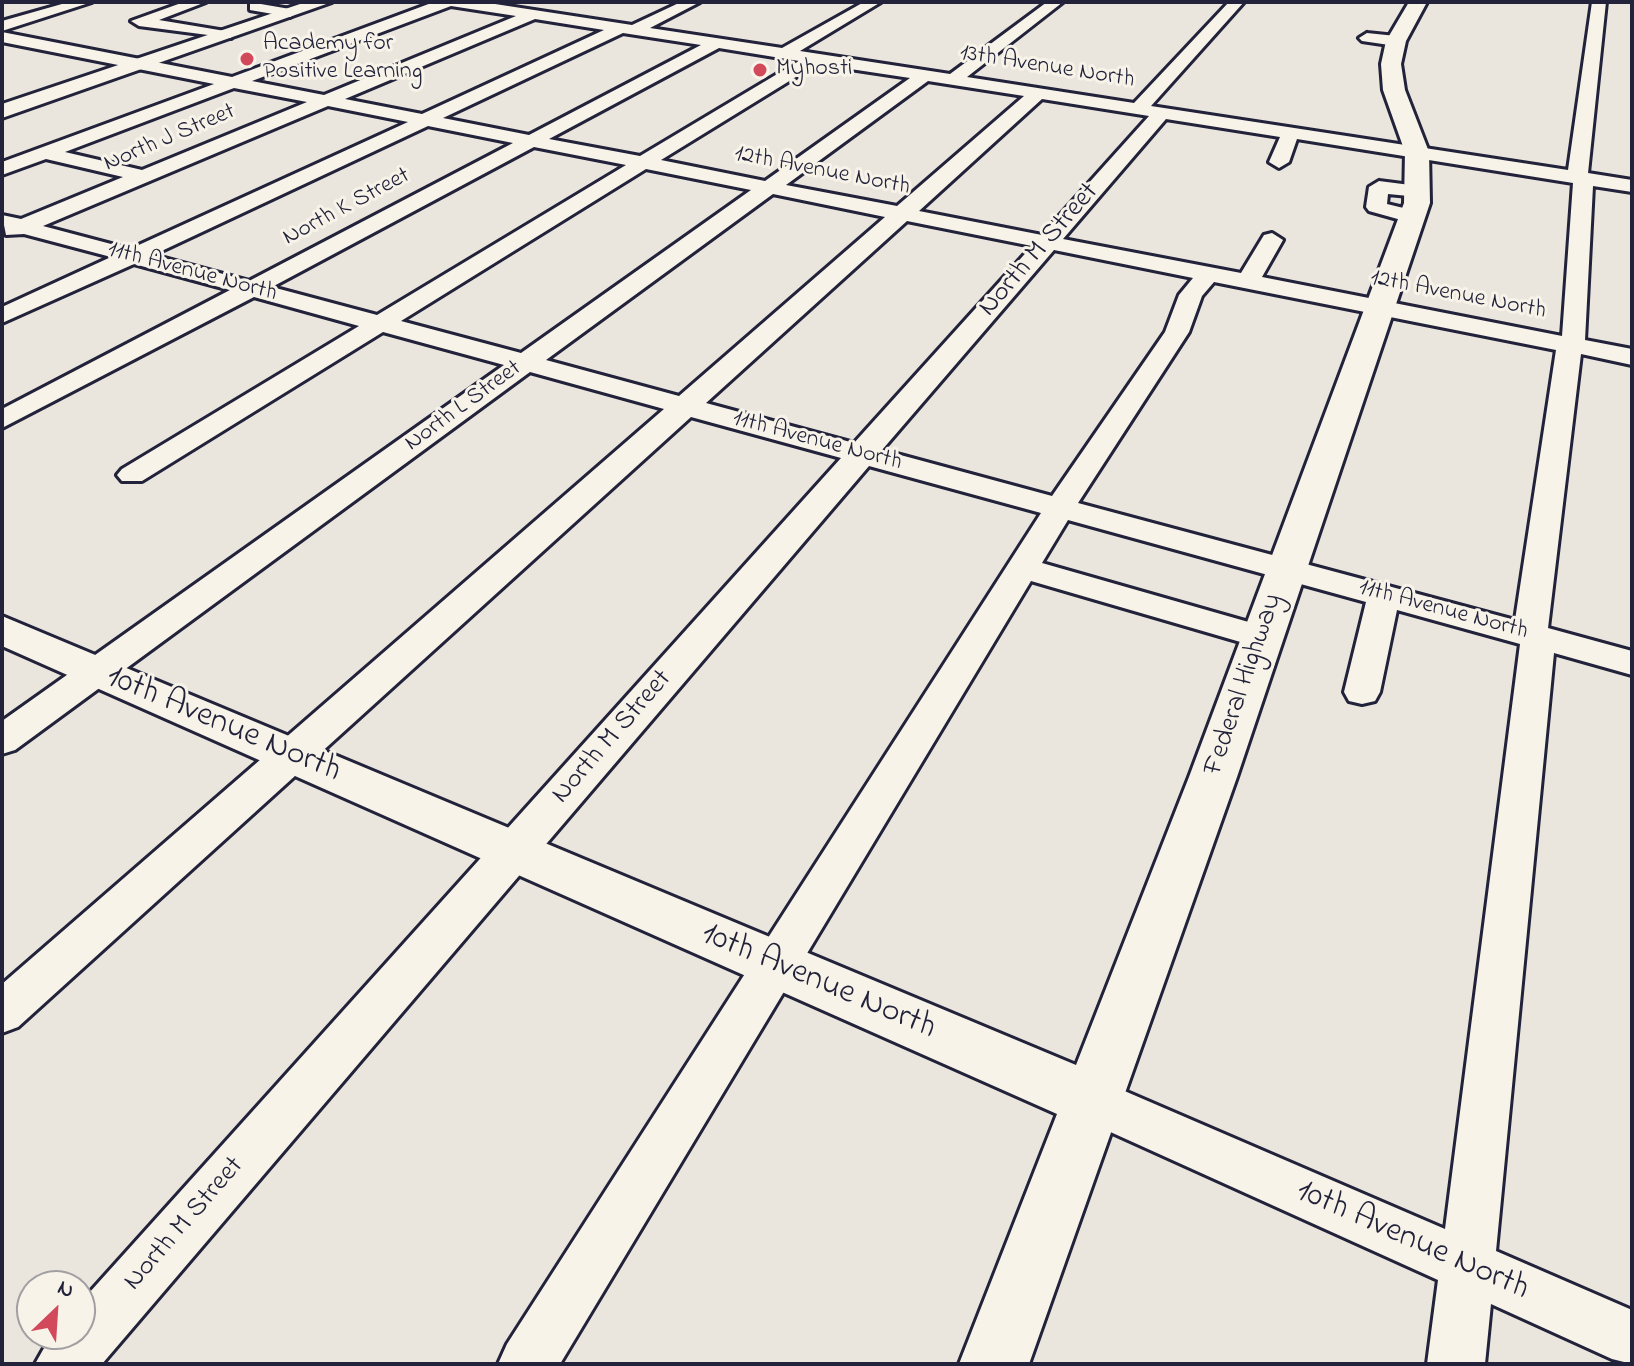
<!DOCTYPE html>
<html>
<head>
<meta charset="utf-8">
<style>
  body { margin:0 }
  #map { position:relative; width:1634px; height:1366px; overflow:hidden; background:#eae6de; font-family:"Indie Flower",sans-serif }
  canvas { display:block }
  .frame { position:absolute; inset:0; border:4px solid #22223b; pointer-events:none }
  .north { position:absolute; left:16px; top:1270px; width:80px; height:80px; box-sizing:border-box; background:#f7f3e8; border:2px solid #a29fa3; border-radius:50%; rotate:25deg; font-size:22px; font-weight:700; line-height:32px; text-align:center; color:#22223b }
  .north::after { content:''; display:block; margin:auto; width:28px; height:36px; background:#d1495b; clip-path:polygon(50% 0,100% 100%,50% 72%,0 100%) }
</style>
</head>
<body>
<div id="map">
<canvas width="1634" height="1366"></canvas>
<div class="frame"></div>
<div class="north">N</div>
</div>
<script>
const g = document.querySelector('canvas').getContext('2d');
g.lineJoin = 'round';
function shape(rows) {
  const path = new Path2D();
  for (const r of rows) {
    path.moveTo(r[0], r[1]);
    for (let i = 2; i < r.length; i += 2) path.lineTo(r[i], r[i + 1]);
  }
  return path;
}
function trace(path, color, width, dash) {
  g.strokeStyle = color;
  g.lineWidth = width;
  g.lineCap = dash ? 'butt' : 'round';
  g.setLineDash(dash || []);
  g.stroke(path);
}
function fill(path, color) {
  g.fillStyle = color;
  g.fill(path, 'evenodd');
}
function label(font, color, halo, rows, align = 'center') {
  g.font = font + ' "Indie Flower",sans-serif';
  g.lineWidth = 6;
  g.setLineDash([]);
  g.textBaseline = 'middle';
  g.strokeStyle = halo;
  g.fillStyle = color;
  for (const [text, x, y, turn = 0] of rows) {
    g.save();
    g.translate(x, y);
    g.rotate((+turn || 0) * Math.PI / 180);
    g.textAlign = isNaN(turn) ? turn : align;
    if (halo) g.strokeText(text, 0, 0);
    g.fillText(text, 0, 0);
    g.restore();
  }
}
const minor = shape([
  [69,2,92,2,2,31,2,21,69,2],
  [184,2,206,2,159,20,231,32,231,38,139,26,131,21,184,2],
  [434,2,482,2,632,25,681,2,700,2,650,28,782,48,864,2,881,2,800,51,950,74,1047,2,1063,2,967,77,1134,103,1229,2,1244,2,1151,106,1568,170,1592,2,1606,2,1588,173,1632,180,1632,192,1593,186,1585,340,1632,349,1632,365,1581,354,1548,628,1632,651,1632,675,1554,653,1496,1251,1632,1310,1632,1364,1612,1359,1491,1304,1485,1364,1427,1364,1438,1280,1075,1116,1067,1100,1075,1084,1092,1077,1445,1229,1520,644,1397,610,1380,692,1375,701,1362,704,1349,701,1344,692,1366,602,1068,520,1042,563,1273,629,1278,637,1273,645,1261,648,1031,581,560,1364,498,1364,507,1344,1041,513,869,466,102,1364,35,1364,52,1334,80,1334,80,1303,841,458,691,417,18,1027,2,1033,2,984,664,409,530,372,15,750,2,754,2,721,504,365,383,332,142,481,122,481,117,475,122,469,359,326,254,297,2,428,2,409,230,290,134,264,2,323,2,307,111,257,24,234,6,235,2,215,21,219,123,177,46,159,2,175,2,162,214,84,2,42,2,32,232,77,434,2],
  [451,6,516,16,324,95,252,81,451,6],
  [535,19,604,30,422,114,345,99,535,19],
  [623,33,701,45,529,135,443,118,623,33],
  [719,48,799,61,640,156,549,139,719,48],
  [817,64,910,78,765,181,661,160,817,64],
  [928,81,1024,96,897,206,786,185,928,81],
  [234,88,307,102,142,170,65,152,234,88],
  [1042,99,1149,116,1042,235,919,211,1042,99],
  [328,106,408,122,130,249,43,226,328,106],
  [1166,119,1280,137,1269,162,1279,168,1289,162,1297,139,1573,183,1562,336,1262,277,1283,240,1272,233,1264,235,1241,273,1063,239,1166,119],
  [428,126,513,143,249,281,153,255,428,126],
  [534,147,626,165,377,315,272,287,534,147],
  [646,169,751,190,521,353,401,321,646,169],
  [773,194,885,217,679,396,546,360,773,194],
  [907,221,1032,246,854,443,706,403,907,221],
  [1054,250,1193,278,1179,295,1165,332,1052,496,882,450,1054,250],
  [1214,282,1556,350,1515,620,1078,503,1189,332,1202,296,1214,282],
  [255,3,290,9,297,13,290,17,250,10,250,4,255,3],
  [1367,33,1396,36,1404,41,1396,46,1362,41,1359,38,1367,33],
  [1379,181,1426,187,1429,191,1419,197,1388,194,1387,204,1420,212,1423,217,1420,222,1412,223,1369,211,1366,207,1369,187,1379,181]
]);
const major = shape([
  [306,2,332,2,2,118,2,104,306,2],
  [1409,2,1427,2,1406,41,1401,64,1405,90,1429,152,1430,203,1237,777,1029,1364,959,1364,1057,1114,2,646,2,616,1076,1065,1189,777,1404,203,1405,152,1383,90,1381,64,1386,41,1409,2]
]);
trace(minor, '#22223b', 6);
trace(major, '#22223b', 6);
fill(minor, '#f7f3e8');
fill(major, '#f7f3e8');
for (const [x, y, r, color] of [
  [247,59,8,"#d1495b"],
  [760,70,8,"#d1495b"]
]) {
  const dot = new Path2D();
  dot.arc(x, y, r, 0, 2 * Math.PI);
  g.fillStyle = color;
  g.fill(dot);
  trace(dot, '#f7f3e8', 3);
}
label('24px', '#22223b', '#f7f3e8', [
  ["Academy for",263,45],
  ["Positive Learning",263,73],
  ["Myhosti",776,70]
], 'left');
label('24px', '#22223b', '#f7f3e8', [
  ["13th Avenue North",1047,68,9],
  ["North J Street",170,139,-23],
  ["12th Avenue North",822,172,11],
  ["North K Street",347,208,-28],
  ["11th Avenue North",192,273,15],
  ["12th Avenue North",1458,296,11],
  ["North L Street",464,407,-36],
  ["11th Avenue North",817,442,15],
  ["11th Avenue North",1443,611,15]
]);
label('28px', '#22223b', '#f7f3e8', [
  ["North M Street",1040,251,-49],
  ["Federal Highway",1245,685,-71],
  ["North M Street",613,738,-49],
  ["North M Street",185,1225,-49]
]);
label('34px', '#22223b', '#f7f3e8', [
  ["10th Avenue North",223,726,23],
  ["10th Avenue North",818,983,23],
  ["10th Avenue North",1412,1242,24]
]);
</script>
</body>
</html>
